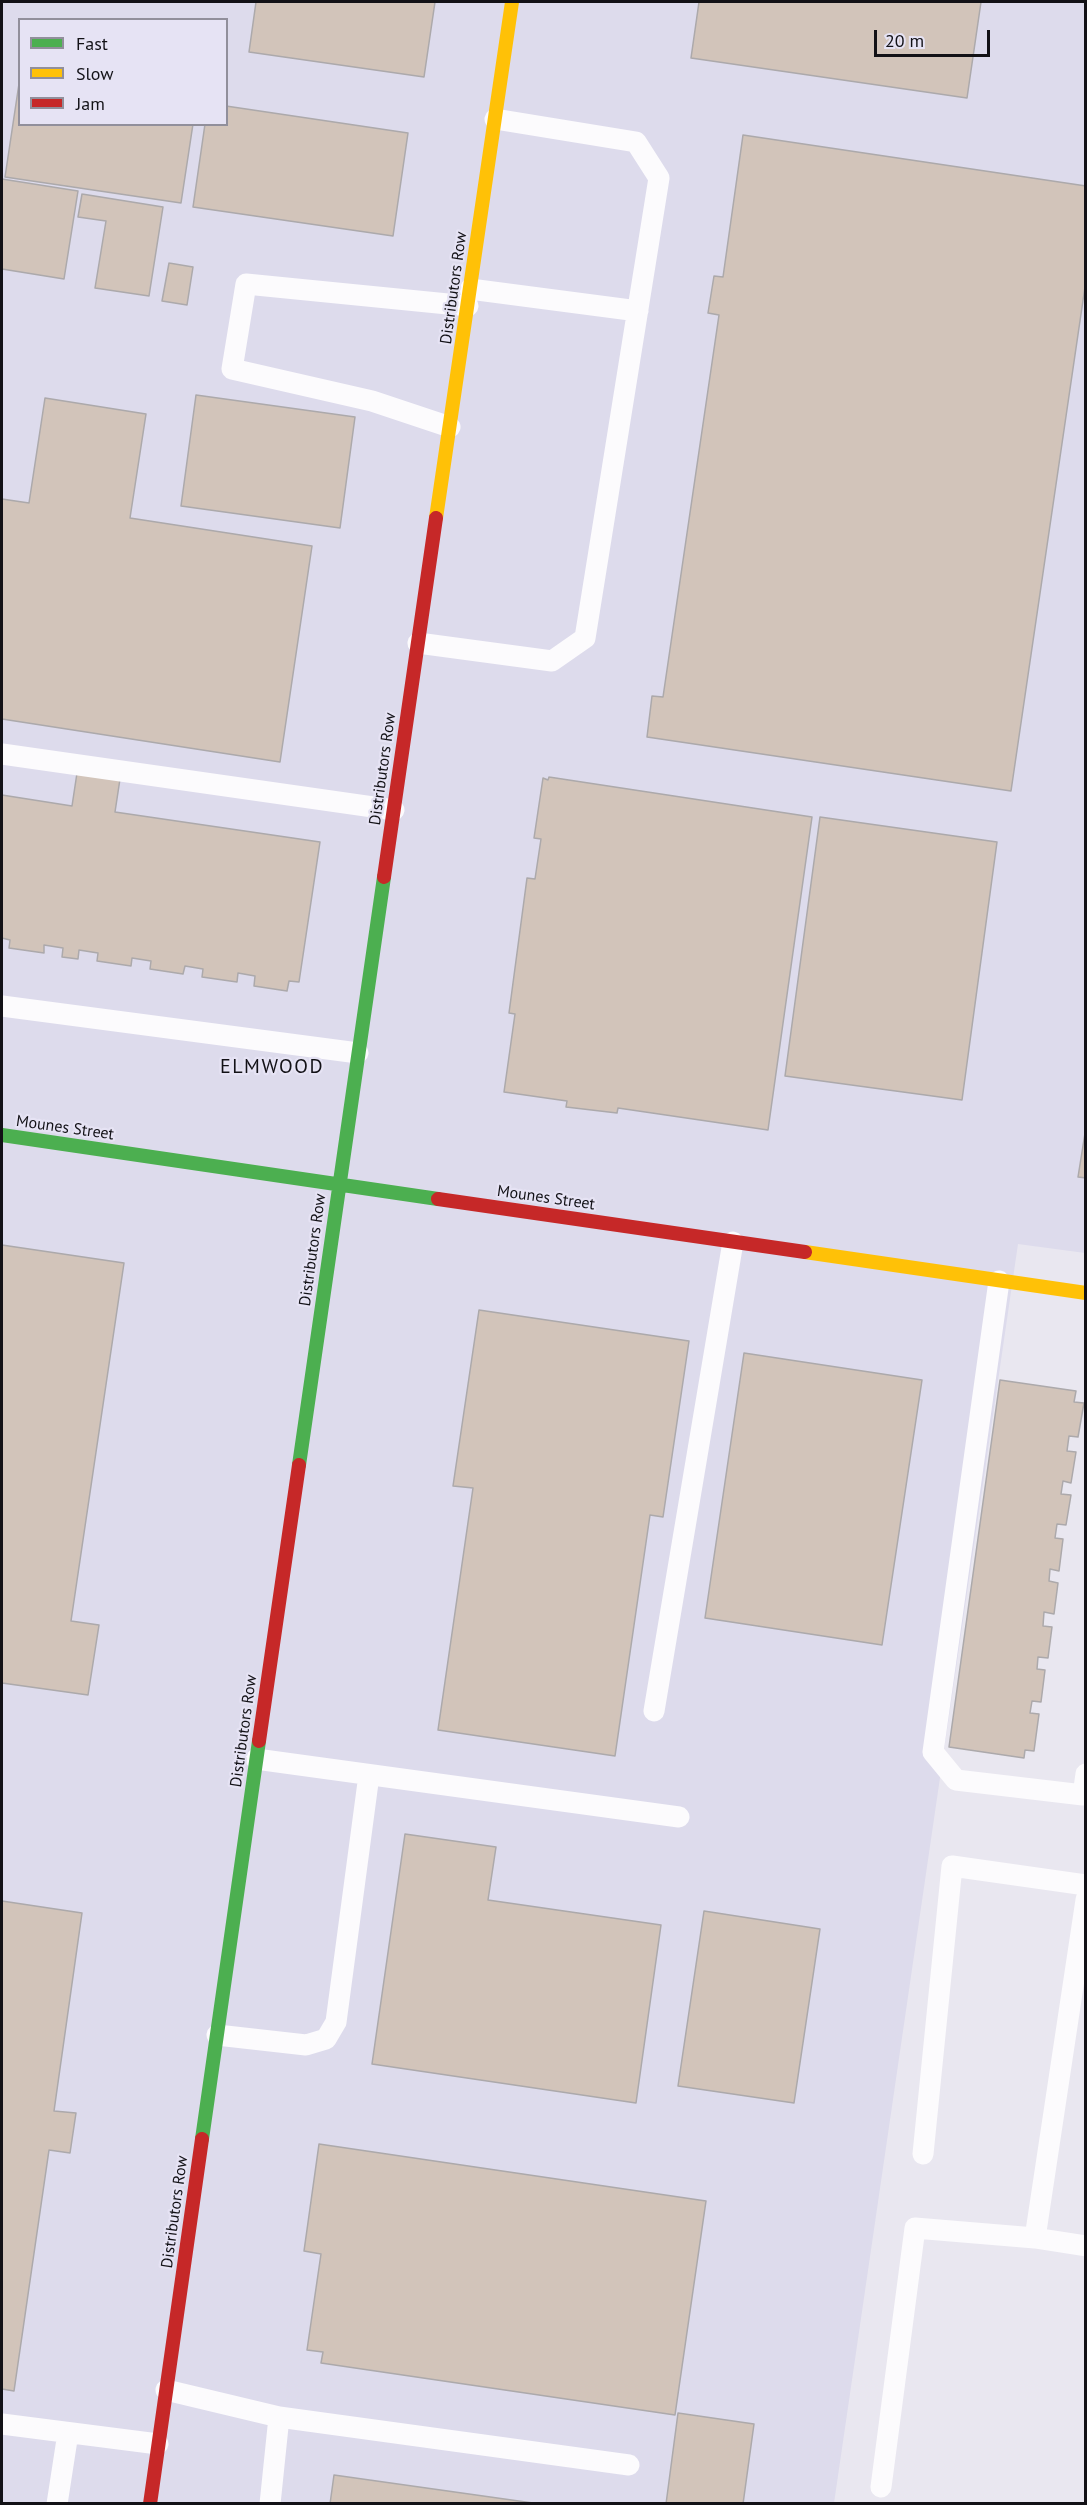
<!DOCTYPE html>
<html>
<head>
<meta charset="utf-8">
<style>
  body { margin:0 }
  #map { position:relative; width:1087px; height:2505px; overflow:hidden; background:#e9e7f0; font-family:"PT Sans",sans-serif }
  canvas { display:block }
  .frame { position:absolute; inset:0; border:3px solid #121116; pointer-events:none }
  .legend { position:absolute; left:18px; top:18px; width:210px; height:108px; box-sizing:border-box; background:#e6e3f4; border:2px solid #918f9b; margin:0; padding:8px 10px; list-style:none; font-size:18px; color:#121116 }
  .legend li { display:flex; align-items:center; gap:12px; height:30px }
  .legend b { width:30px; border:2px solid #918f9b }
  .scale { position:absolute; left:874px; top:30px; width:116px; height:27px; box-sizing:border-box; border:3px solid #121116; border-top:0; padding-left:8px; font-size:18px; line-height:21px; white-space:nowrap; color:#121116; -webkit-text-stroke:4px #e6e3f4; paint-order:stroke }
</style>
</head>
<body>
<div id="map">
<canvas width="1087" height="2505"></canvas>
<div class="frame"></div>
<ul class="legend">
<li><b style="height:8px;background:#4caf50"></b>Fast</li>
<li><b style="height:8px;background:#ffc107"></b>Slow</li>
<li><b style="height:8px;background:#c62828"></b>Jam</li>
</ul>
<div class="scale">20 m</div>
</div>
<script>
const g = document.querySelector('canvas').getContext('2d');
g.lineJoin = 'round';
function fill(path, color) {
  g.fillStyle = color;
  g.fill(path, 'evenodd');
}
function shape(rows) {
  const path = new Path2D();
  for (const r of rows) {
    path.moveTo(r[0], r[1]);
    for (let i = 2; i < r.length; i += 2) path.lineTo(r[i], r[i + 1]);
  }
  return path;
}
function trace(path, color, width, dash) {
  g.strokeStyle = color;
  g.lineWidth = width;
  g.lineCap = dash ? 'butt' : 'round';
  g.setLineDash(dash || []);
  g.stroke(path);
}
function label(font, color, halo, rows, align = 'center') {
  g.font = font + ' "PT Sans",sans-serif';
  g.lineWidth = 4.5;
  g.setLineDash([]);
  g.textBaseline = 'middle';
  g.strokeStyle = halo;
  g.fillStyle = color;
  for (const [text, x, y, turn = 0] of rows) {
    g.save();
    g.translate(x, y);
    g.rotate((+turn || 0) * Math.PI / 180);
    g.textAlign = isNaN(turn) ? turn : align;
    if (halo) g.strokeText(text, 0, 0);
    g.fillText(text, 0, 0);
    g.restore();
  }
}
fill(shape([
  [2,2,1085,2,1085,1253,1018,1244,834,2503,2,2504],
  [20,20,226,20,226,124,20,124]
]), '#dddbec');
const building = shape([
  [256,2,435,2,424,77,249,52,256,2],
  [699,2,981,2,967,98,691,58,699,2],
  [20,77,20,124,193,124,181,203,5,177,20,77],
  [226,106,408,133,393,236,193,207,205,124,226,124,226,106],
  [743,135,1086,186,1086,280,1011,791,647,737,652,696,663,697,719,315,708,313,714,276,723,277,743,135],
  [2,179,78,191,64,279,2,269,2,179],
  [82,194,163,207,149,296,95,288,106,221,78,217,82,194],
  [169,263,193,267,187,305,162,301,169,263],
  [196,395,355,417,340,528,181,506,196,395],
  [45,398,146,414,130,518,312,546,280,762,2,719,2,499,29,503,45,398],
  [77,773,120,779,115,812,320,842,299,982,289,981,287,991,254,986,255,976,238,973,237,982,202,977,203,969,185,966,183,974,150,969,151,961,132,958,131,966,97,961,98,953,79,950,78,959,62,957,63,948,44,945,44,953,9,948,10,940,2,938,2,795,72,806,77,773],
  [549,777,812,817,768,1130,618,1108,617,1113,566,1107,567,1101,504,1092,515,1014,509,1013,527,878,535,879,541,839,534,838,543,778,548,780,549,777],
  [820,817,997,842,962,1100,785,1076,820,817],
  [1086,1127,1086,1178,1078,1177,1086,1127],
  [2,1245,124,1263,71,1621,99,1625,88,1695,2,1683,2,1245],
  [479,1310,689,1341,663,1517,650,1515,615,1756,438,1730,473,1488,453,1486,479,1310],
  [744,1353,922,1380,882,1645,705,1618,744,1353],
  [1000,1380,1076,1391,1074,1402,1084,1403,1078,1437,1069,1436,1067,1451,1076,1452,1071,1483,1063,1481,1061,1494,1071,1495,1066,1525,1057,1524,1055,1538,1063,1539,1059,1571,1050,1569,1049,1581,1058,1583,1054,1614,1044,1612,1043,1626,1052,1627,1048,1658,1038,1657,1037,1669,1045,1670,1041,1702,1032,1701,1030,1713,1039,1714,1034,1751,1025,1750,1024,1758,949,1747,1000,1380],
  [405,1834,496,1847,488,1900,661,1925,636,2103,372,2064,405,1834],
  [2,1901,82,1913,54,2111,76,2113,70,2153,49,2150,14,2391,2,2389,2,1901],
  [704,1911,820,1929,794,2103,678,2086,704,1911],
  [319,2144,706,2201,675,2415,321,2363,323,2352,307,2350,321,2254,304,2251,319,2144],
  [678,2413,754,2424,743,2504,666,2504,678,2413],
  [334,2475,540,2504,330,2504,334,2475]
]);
fill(building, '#d2c4ba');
trace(building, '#aca9ab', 1.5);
trace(shape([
  [470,289,638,311],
  [450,427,372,401,232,369,246,284,468,306],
  [418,643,552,661,585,638,659,178,636,142,495,119],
  [2,754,394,810],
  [2,1006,358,1053],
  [999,1281,933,1752,956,1780,1083,1795,1086,1774],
  [654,1711,733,1242],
  [256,1759,679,1817],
  [217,2035,306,2045,326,2039,336,2022,369,1775],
  [923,2154,952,1866,1086,1885],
  [1035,2238,1086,2246],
  [166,2390,279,2417,270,2504],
  [279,2417,629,2465],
  [2,2424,158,2444],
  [881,2487,915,2228,1035,2238,1086,1900],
  [57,2504,68,2433]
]), '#fcfbfd', 21);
trace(shape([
  [2,1135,438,1199],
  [299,1465,384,877],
  [202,2139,259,1741]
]), '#4caf50', 14);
trace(shape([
  [436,518,512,2],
  [805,1252,1086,1293]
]), '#ffc107', 14);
trace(shape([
  [384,877,436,518],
  [438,1199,805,1252],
  [259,1741,299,1465],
  [150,2504,202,2139]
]), '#c62828', 14);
label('16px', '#121116', '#e6e3f4', [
  ["Distributors Row",454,288,-82],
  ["Distributors Row",383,769,-82],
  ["Mounes Street",65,1128,8],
  ["Mounes Street",546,1198,8],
  ["Distributors Row",313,1250,-82],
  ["Distributors Row",244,1731,-82],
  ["Distributors Row",175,2212,-82]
]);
g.letterSpacing = '1.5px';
label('20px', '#121116', '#e6e3f4', [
  ["ELMWOOD",272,1067]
]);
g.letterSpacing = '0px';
</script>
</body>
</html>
